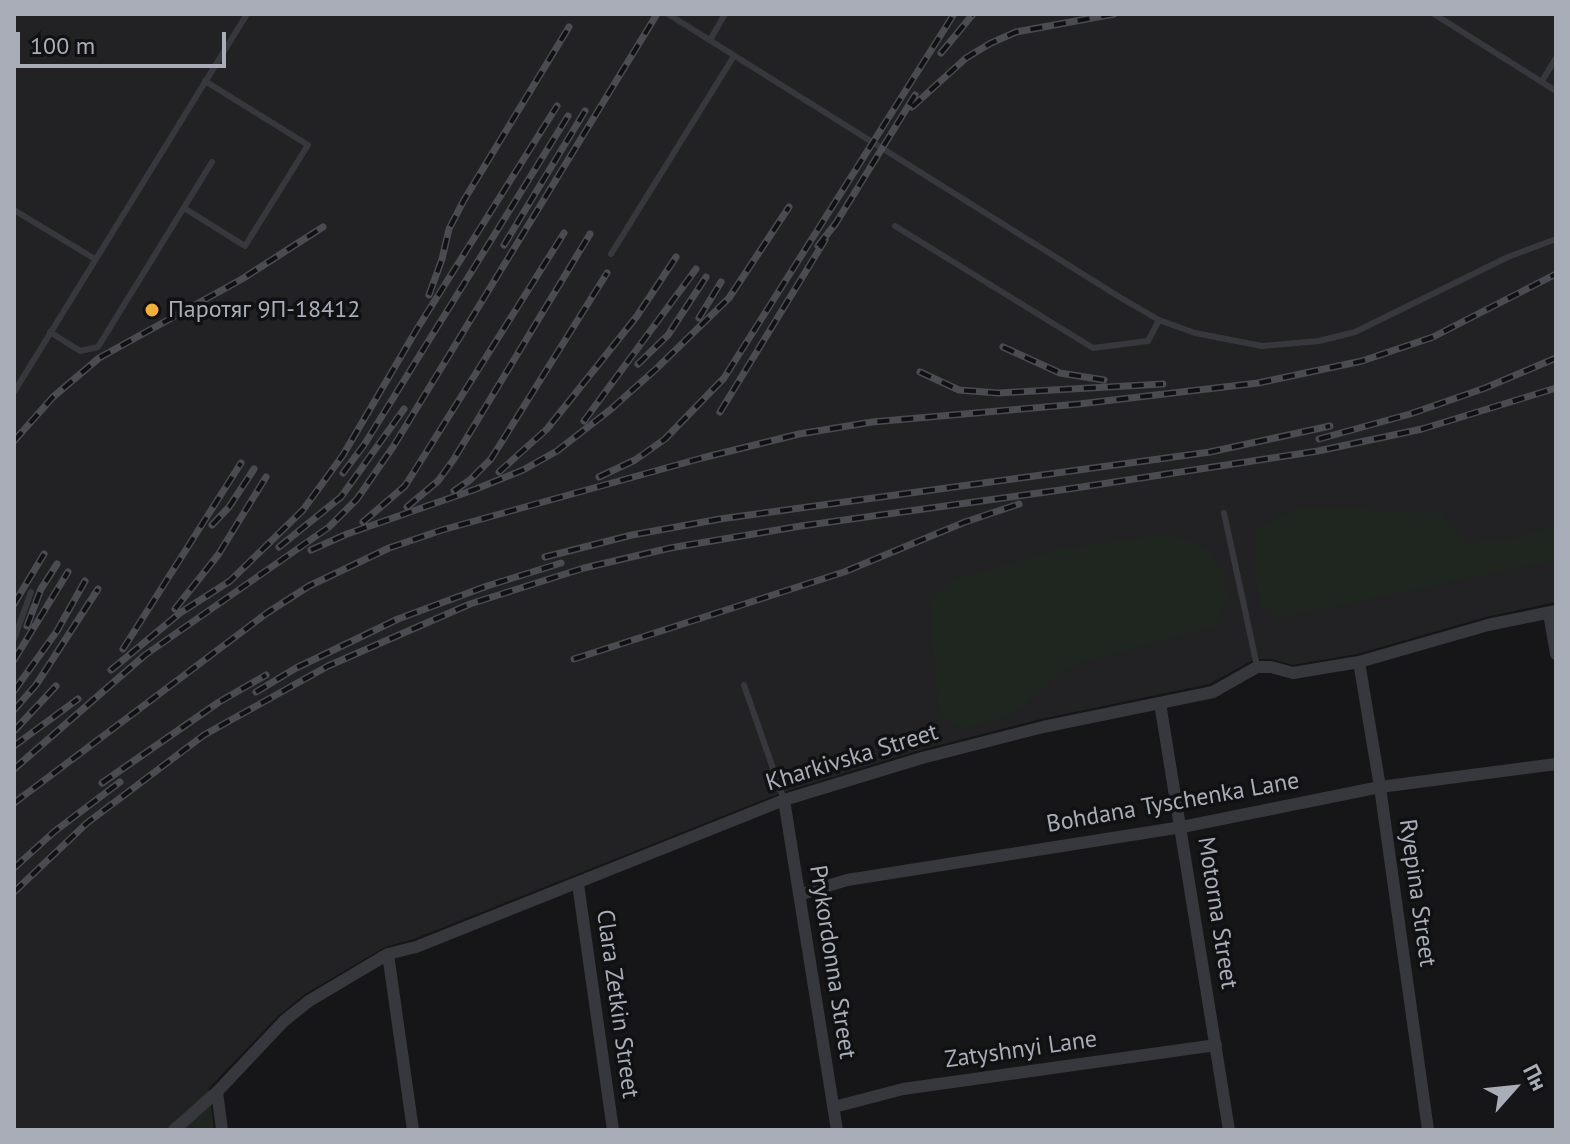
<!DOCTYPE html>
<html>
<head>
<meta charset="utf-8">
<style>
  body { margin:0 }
  #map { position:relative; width:1570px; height:1144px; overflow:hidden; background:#161618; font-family:"PT Sans",sans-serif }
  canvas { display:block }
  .frame { position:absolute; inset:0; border:16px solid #a8adb8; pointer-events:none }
  .north { position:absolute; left:1474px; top:1048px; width:80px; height:80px; -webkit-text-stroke:6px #111113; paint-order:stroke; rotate:63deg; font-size:22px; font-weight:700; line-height:32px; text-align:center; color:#a8adb8 }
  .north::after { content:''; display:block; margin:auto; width:28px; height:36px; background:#a8adb8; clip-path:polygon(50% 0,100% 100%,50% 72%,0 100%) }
  .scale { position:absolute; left:16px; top:32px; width:210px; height:36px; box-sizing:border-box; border:4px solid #a8adb8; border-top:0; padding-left:10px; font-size:24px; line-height:28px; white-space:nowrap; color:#a8adb8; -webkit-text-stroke:6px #111113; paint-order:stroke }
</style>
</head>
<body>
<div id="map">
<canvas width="1570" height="1144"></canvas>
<div class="frame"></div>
<div class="north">Пн</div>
<div class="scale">100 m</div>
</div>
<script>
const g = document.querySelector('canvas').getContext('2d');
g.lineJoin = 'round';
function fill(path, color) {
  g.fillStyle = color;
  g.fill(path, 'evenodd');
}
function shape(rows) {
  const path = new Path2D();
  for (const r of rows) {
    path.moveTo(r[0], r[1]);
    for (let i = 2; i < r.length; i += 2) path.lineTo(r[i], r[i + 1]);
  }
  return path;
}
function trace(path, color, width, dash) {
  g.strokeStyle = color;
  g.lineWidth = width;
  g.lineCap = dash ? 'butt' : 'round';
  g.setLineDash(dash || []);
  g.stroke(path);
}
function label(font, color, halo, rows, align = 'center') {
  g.font = font + ' "PT Sans",sans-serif';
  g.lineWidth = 7;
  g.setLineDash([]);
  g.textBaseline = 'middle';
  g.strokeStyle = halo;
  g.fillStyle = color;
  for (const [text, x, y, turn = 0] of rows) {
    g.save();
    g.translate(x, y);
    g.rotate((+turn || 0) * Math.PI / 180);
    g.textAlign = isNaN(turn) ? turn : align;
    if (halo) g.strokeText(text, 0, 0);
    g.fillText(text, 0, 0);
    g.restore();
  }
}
fill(shape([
  [14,14,1556,14,1556,602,1486,617,1357,654,1293,665,1272,659,1255,659,1209,684,1041,719,920,750,781,793,414,939,385,947,305,994,278,1016,209,1088,162,1130,14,1130]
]), '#222225');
fill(shape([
  [1331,506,1394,512,1441,513,1466,542,1504,541,1556,525,1556,560,1281,618,1260,606,1254,564,1256,529,1294,509],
  [1172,533,1207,550,1224,573,1227,597,1215,627,1072,665,1024,705,996,720,963,729,939,715,929,599,954,579,1063,548],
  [209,1088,214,1130,162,1130]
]), '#1e261f');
trace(shape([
  [668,14,1121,298,1159,320,1195,333,1262,346,1319,341,1355,332,1508,257,1556,239],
  [1434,14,1556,91],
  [710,40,725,14],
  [1542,81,1556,58],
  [184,208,245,246,308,145,205,81],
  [14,210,95,259],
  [895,226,1093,348,1148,341,1159,320],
  [611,254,734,56],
  [50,332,80,351,98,347,212,162],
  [14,392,247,14],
  [1224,513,1257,666],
  [14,639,31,592],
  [744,685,784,800]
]), '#37383d', 6);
trace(shape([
  [1549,613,1556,654],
  [1359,662,1380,787,1428,1130],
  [1160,703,1229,1130],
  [784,800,837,1130],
  [578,884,613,1130],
  [799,895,847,880,1182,827,1380,787,1556,764],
  [388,954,413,1130],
  [217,1092,222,1130],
  [834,1107,903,1089,1216,1045],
  [174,1130,217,1092,284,1021,309,1001,388,954,416,947,784,800,922,758,1043,727,1213,692,1257,667,1271,667,1293,673,1359,662,1488,625,1556,611]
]), '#37383d', 12);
const rail = shape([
  [941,53,973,14],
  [912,107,966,58,991,43,1016,32,1114,14],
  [504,245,585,111],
  [818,246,836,223,915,95],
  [429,295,442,259,449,229,464,200,569,27],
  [699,318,721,282],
  [1003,347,1060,373,1104,380],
  [638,364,668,335,706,277],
  [920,372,959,390,998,393,1163,384],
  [720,412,825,240],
  [584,421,696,269],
  [1319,439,1410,414,1485,388,1556,358],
  [14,441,53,397,99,358,242,279,323,227],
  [499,472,547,429,637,316,676,257],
  [343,473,364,445,568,116],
  [599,477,635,460,665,439,724,378,954,14],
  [454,491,470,480,491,459,607,273],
  [407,507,438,481,454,459,590,234],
  [363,522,405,486,564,233],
  [212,525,229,507,254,469],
  [279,547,341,497,404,409],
  [311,550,347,534,476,489,523,470,557,451,610,410,656,369,729,298,789,207],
  [545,557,632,535,720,519,1210,452,1330,426],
  [14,604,44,554],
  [175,609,218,555,266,477],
  [27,626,41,589,57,564],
  [123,649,241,463],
  [574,659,844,572,965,522,1019,504],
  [14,660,68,572],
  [111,670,180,613,230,581,303,510,343,455,417,329,557,106],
  [14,691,57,631,85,581],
  [256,692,296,668,398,619,487,586,561,563],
  [14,710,36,685,98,589],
  [14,731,56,686],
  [14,746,78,699],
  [14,769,145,655,329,527,357,499,393,447,657,14],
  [102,783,219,702,266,675],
  [14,803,267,613,309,586,389,548,442,530,702,458,799,434,872,422,1079,404,1258,383,1362,361,1433,337,1556,274],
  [14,868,55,831,120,782],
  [14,892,87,823,204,735,328,666,470,604,584,568,670,548,801,526,1075,488,1318,451,1422,429,1556,388]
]);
trace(rail, '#4a4c52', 7);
trace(rail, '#111113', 4, [12]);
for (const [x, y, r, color] of [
  [152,310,8,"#f2b134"]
]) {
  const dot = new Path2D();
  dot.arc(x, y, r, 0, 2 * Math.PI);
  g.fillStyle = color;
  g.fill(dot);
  trace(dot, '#111113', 3);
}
label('24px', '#a8adb8', '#111113', [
  ["Паротяг 9П-18412",168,310]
], 'left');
label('24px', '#a8adb8', '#111113', [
  ["Kharkivska Street",852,758,-17],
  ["Bohdana Tyschenka Lane",1173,803,-10],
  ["Ryepina Street",1417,893,82],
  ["Motorna Street",1217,913,81],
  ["Prykordonna Street",832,962,81],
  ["Clara Zetkin Street",617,1004,82],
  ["Zatyshnyi Lane",1021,1050,-8]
]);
</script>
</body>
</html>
